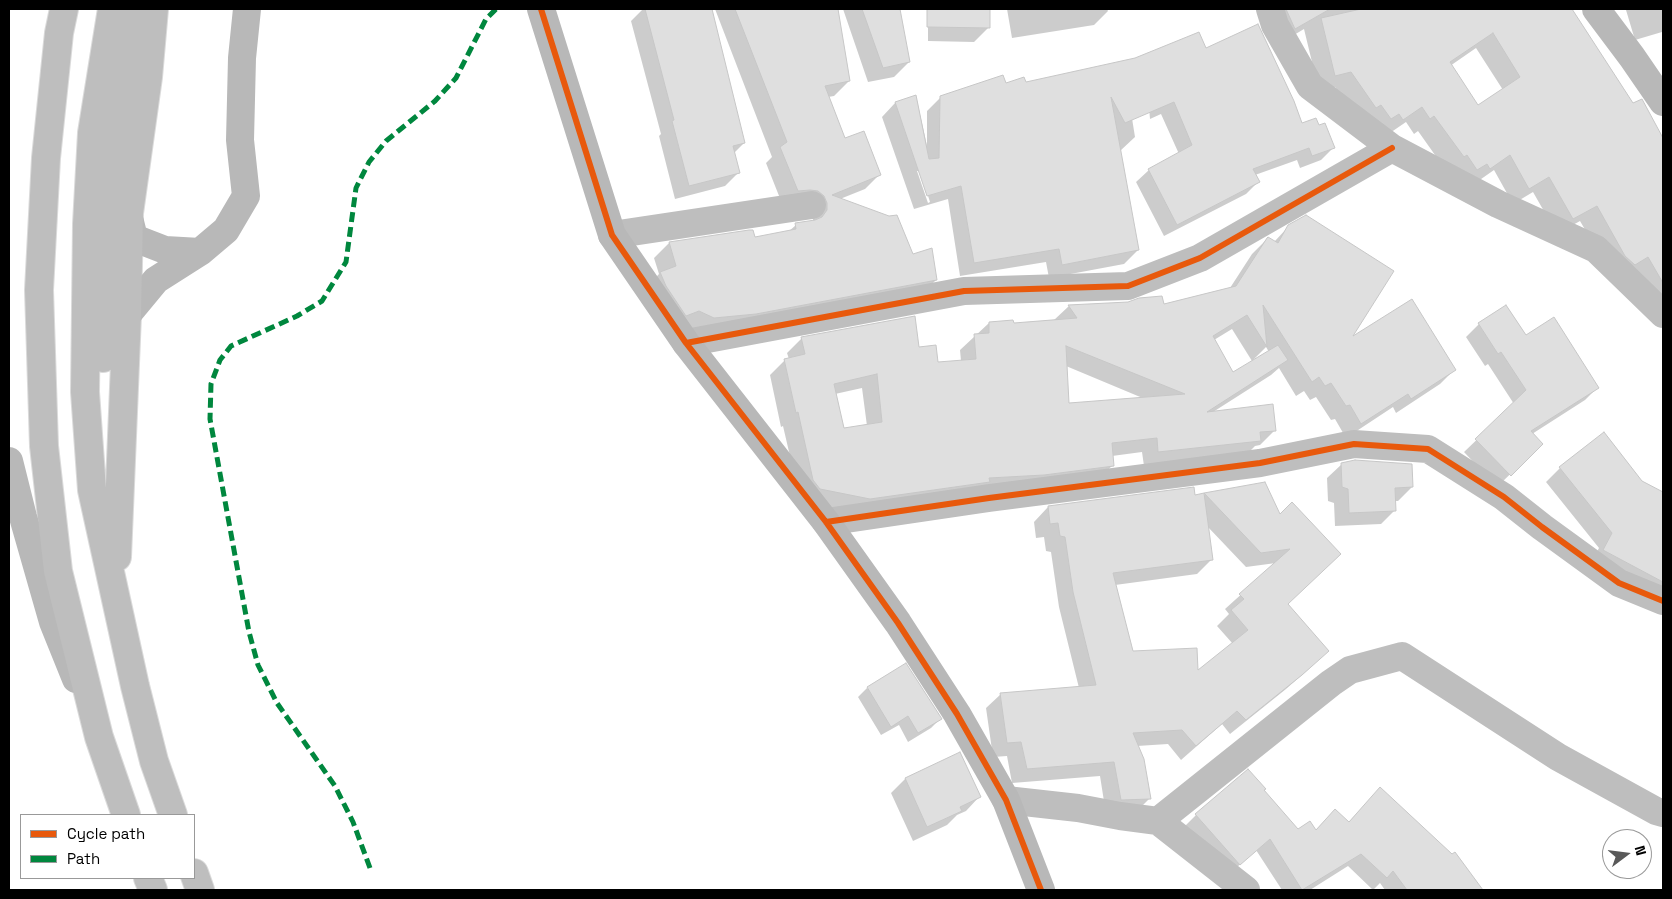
<!DOCTYPE html>
<html>
<head>
<meta charset="utf-8">
<style>
  body { margin:0 }
  #map { position:relative; width:1672px; height:899px; overflow:hidden; background:#fff; font-family:"Space Grotesk",sans-serif }
  canvas { display:block }
  .frame { position:absolute; inset:0; border:10px solid #000; pointer-events:none }
  .legend { position:absolute; left:20px; top:814px; width:175px; height:65px; box-sizing:border-box; background:#fff; border:1px solid #999; margin:0; padding:6px 9px; list-style:none; font-size:15px; color:#000 }
  .legend li { display:flex; align-items:center; gap:10px; height:25px }
  .legend b { width:25px; border:1px solid #999 }
  .north { position:absolute; left:1602px; top:829px; width:50px; height:50px; box-sizing:border-box; background:#fff; border:1px solid #999; border-radius:50%; rotate:75deg; font-size:14px; font-weight:700; line-height:20px; text-align:center; color:#000 }
  .north::after { content:''; display:block; margin:auto; width:18px; height:22px; background:#595959; clip-path:polygon(50% 0,100% 100%,50% 72%,0 100%) }
</style>
</head>
<body>
<div id="map">
<canvas width="1672" height="899"></canvas>
<div class="frame"></div>
<ul class="legend">
<li><b style="height:6px;background:#e8590c"></b>Cycle path</li>
<li><b style="height:6px;background:#00873e"></b>Path</li>
</ul>
<div class="north">N</div>
</div>
<script>
const g = document.querySelector('canvas').getContext('2d');
g.lineJoin = 'round';
function fill(path, color) {
  g.fillStyle = color;
  g.fill(path, 'evenodd');
}
function shape(rows) {
  const path = new Path2D();
  for (const r of rows) {
    path.moveTo(r[0], r[1]);
    for (let i = 2; i < r.length; i += 2) path.lineTo(r[i], r[i + 1]);
  }
  return path;
}
function trace(path, color, width, dash) {
  g.strokeStyle = color;
  g.lineWidth = width;
  g.lineCap = dash ? 'butt' : 'round';
  g.setLineDash(dash || []);
  g.stroke(path);
}
fill(shape([
  [643,9,710,9,744,143,734,153,739,172,725,186,675,199,659,136,661,134,631,21],
  [715,9,837,9,849,81,834,96,828,97,844,139,880,174,865,189,840,199,912,256,936,280,921,295,698,332,683,326,645,288,659,274,654,258,669,243,752,231,754,239,788,232,796,225,813,222,813,219,783,206,766,163,772,157],
  [843,9,898,9,909,62,894,77,868,82],
  [916,9,988,9,988,28,974,42,928,41,928,10],
  [1007,9,1107,9,1108,11,1094,25,1012,38],
  [1253,9,1562,9,1633,105,1641,100,1663,140,1663,325,1610,272,1580,221,1557,234,1533,192,1513,204,1494,170,1474,184,1447,172,1418,131,1414,134,1406,122,1387,135,1360,123,1335,87,1319,91,1304,29,1279,44,1258,9],
  [1476,48,1503,90,1478,107,1450,66],
  [1627,9,1663,9,1663,37,1662,32,1635,40,1626,10],
  [1205,50,1333,148,1321,160,1300,168,1297,160,1255,175,1258,182,1246,194,1164,236,1136,182,1149,170,1179,154,1161,114,1150,119,1145,63],
  [1123,62,1135,137,1120,151,1138,250,1124,264,1049,278,1046,262,960,276,948,199,914,209,882,117,895,103,916,96,927,146,927,111,941,97,1005,85,1025,84],
  [917,171,920,171,930,202,928,203],
  [1289,226,1350,340,1455,369,1440,384,1396,413,1393,407,1346,438,1335,419,1331,420,1316,397,1310,400,1304,391,1296,396,1279,368,1271,375,1213,412,1275,430,1260,445,1255,446,1245,456,1144,466,1142,452,1112,456,1112,466,1097,480,855,513,805,504,799,495,783,426,781,427,770,375,785,360,789,359,787,353,802,338,918,348,937,363,961,361,960,350,989,323,1012,324,1054,320,1069,306,1129,303,1163,305,1230,288,1252,254,1267,239,1274,242],
  [1232,329,1252,361,1266,347,1269,352,1232,374,1214,340],
  [1066,366,1145,399,1068,404],
  [862,388,867,426,843,430,835,394],
  [1479,324,1525,337,1597,388,1585,400,1532,434,1541,444,1497,487,1464,452,1514,404,1488,364,1485,366,1466,337],
  [1342,464,1412,487,1398,501,1394,501,1395,510,1381,524,1335,526,1334,503,1328,501,1327,478],
  [1560,468,1642,482,1663,494,1663,594,1590,564,1599,548,1546,482],
  [1264,483,1280,516,1339,554,1287,604,1313,665,1286,689,1230,734,1222,724,1181,760,1168,744,1137,746,1149,799,1135,813,1106,814,1100,776,1012,783,1007,756,993,757,986,708,1001,694,1079,688,1059,607,1051,552,1046,551,1044,537,1036,538,1034,522,1048,507,1203,496,1205,494],
  [1207,526,1246,567,1276,563,1225,609,1229,614,1217,626,1233,644,1197,673,1132,652,1115,585,1197,574,1212,559],
  [867,688,940,719,931,728,908,742,899,725,881,735,858,697],
  [959,754,980,796,966,811,957,815,947,825,913,841,891,793,905,779],
  [1380,789,1473,878,1480,890,1385,890,1380,883,1373,890,1348,866,1310,890,1282,890,1256,850,1226,877,1183,828,1196,815,1262,790,1298,831,1315,831,1335,810,1348,823]
]), '#0003');
const building = shape([
  [645,9,712,9,745,143,733,146,740,173,689,186,672,121,674,120,645,9],
  [735,9,838,9,850,81,825,86,845,138,864,131,881,175,832,195,889,216,897,215,913,254,932,248,937,280,756,314,714,318,699,311,686,316,666,286,660,272,676,266,669,242,749,230,753,230,755,237,796,229,795,223,815,220,822,217,827,210,827,203,824,196,818,191,810,190,798,191,780,147,787,142,735,9],
  [862,9,900,9,910,62,883,68,862,9],
  [927,9,990,9,990,28,927,27,927,9],
  [1286,9,1330,9,1295,29,1286,9],
  [1361,9,1572,9,1633,103,1642,99,1663,138,1663,283,1648,257,1635,265,1625,256,1597,206,1573,219,1549,177,1529,189,1510,155,1490,169,1487,164,1477,170,1467,155,1464,157,1434,116,1430,119,1422,107,1403,120,1399,114,1391,119,1381,105,1376,108,1351,72,1335,76,1321,18,1361,9],
  [1493,33,1520,77,1478,105,1450,62,1493,33],
  [1258,24,1294,101,1302,123,1316,118,1319,125,1325,123,1335,148,1312,156,1309,148,1253,169,1260,182,1177,225,1148,169,1192,145,1174,102,1125,123,1111,97,1139,250,1062,265,1059,249,974,263,961,186,927,196,895,102,916,95,929,159,939,158,940,96,1003,75,1006,83,1024,77,1026,82,1135,58,1199,32,1206,48,1258,24],
  [1306,215,1394,271,1353,336,1412,299,1456,370,1411,399,1408,394,1361,424,1350,405,1346,406,1331,383,1325,386,1319,377,1312,382,1263,305,1267,347,1247,315,1213,336,1233,372,1278,345,1288,360,1207,412,1273,404,1276,431,1260,432,1261,441,1158,452,1157,438,1112,443,1114,466,1044,475,989,478,990,482,870,499,820,489,813,480,798,412,796,413,784,359,805,354,801,337,915,316,919,347,936,345,938,362,976,359,974,334,989,333,989,322,1013,320,1014,323,1077,318,1068,305,1128,302,1139,298,1162,296,1164,304,1236,286,1267,238,1268,237,1278,243,1288,225,1306,215],
  [1066,346,1185,394,1069,403,1066,346],
  [877,374,882,422,844,428,834,384,877,374],
  [1506,305,1526,335,1554,317,1599,388,1531,431,1543,444,1511,476,1475,439,1526,390,1501,352,1498,354,1478,323,1506,305],
  [1604,432,1642,481,1663,492,1663,582,1603,550,1612,533,1559,467,1604,432],
  [1355,460,1412,464,1413,487,1395,488,1396,511,1349,513,1348,489,1342,487,1341,463,1355,460],
  [1265,482,1280,514,1292,502,1341,554,1288,604,1329,651,1302,675,1246,720,1237,711,1196,746,1182,730,1133,733,1144,759,1151,799,1121,800,1114,762,1027,769,1021,742,1007,743,1000,693,1096,685,1073,592,1065,537,1060,536,1058,523,1050,524,1048,506,1194,487,1195,495,1204,493,1213,560,1113,573,1133,651,1197,648,1198,670,1248,630,1231,610,1244,599,1239,594,1290,549,1261,553,1204,493,1265,482],
  [906,663,942,719,918,733,908,716,891,727,867,687,906,663],
  [960,752,981,797,960,807,962,811,927,827,905,778,960,752],
  [1248,769,1266,789,1264,790,1298,829,1310,821,1316,830,1335,809,1349,822,1380,787,1452,854,1455,852,1483,890,1407,890,1393,871,1387,878,1361,854,1302,890,1270,839,1240,865,1195,814,1248,769]
]);
fill(building, '#dfdfdf');
trace(building, '#c7c7c7', 1);
const highway = shape([
  [64,9,59,33,46,158,39,290,44,446,58,571,99,737,126,815],
  [112,9,92,133,87,224,85,392,92,490,135,686,154,761,173,815],
  [103,358,116,134,136,9],
  [117,557,127,315,129,213,148,77,154,9],
  [194,873,200,890],
  [148,878,153,890]
]);
trace(highway, '#dbdbdb', 30);
trace(shape([
  [1270,9,1275,25,1310,86,1392,148,1498,204,1596,249,1663,314],
  [612,235,812,205],
  [686,343,964,291,1128,286,1200,258,1392,148],
  [826,522,989,498,1260,463,1354,444,1428,449,1504,497,1542,527,1619,583,1663,601],
  [1006,800,1078,808,1120,816,1158,821,1246,890],
  [1158,821,1331,683,1350,670,1402,656,1558,757,1656,811,1663,813]
]), '#bebebe', 28);
trace(shape([
  [541,9,612,235,686,343,826,522,898,623,957,714,1006,800,1041,890],
  [1596,9,1632,57,1663,102],
  [130,222,134,238,165,250,200,252],
  [127,315,156,280,200,252,226,230,246,196,240,140,242,58,247,9],
  [9,461,23,517,53,622,76,679]
]), '#b8b8b8', 28);
trace(highway, '#bebebe', 28);
trace(shape([
  [370,868,353,822,335,786,277,703,258,665,249,632,210,419,211,384,220,360,231,346,297,316,322,301,346,262,356,188,369,162,386,141,435,101,456,78,486,19,496,9]
]), '#00873e', 5, [10, 5]);
trace(shape([
  [541,9,612,235,686,343,826,522,898,623,957,714,1006,800,1041,890],
  [686,343,964,291,1128,286,1200,258,1392,148],
  [826,522,989,498,1260,463,1354,444,1428,449,1504,497,1542,527,1619,583,1663,601]
]), '#e8590c', 6);
</script>
</body>
</html>
